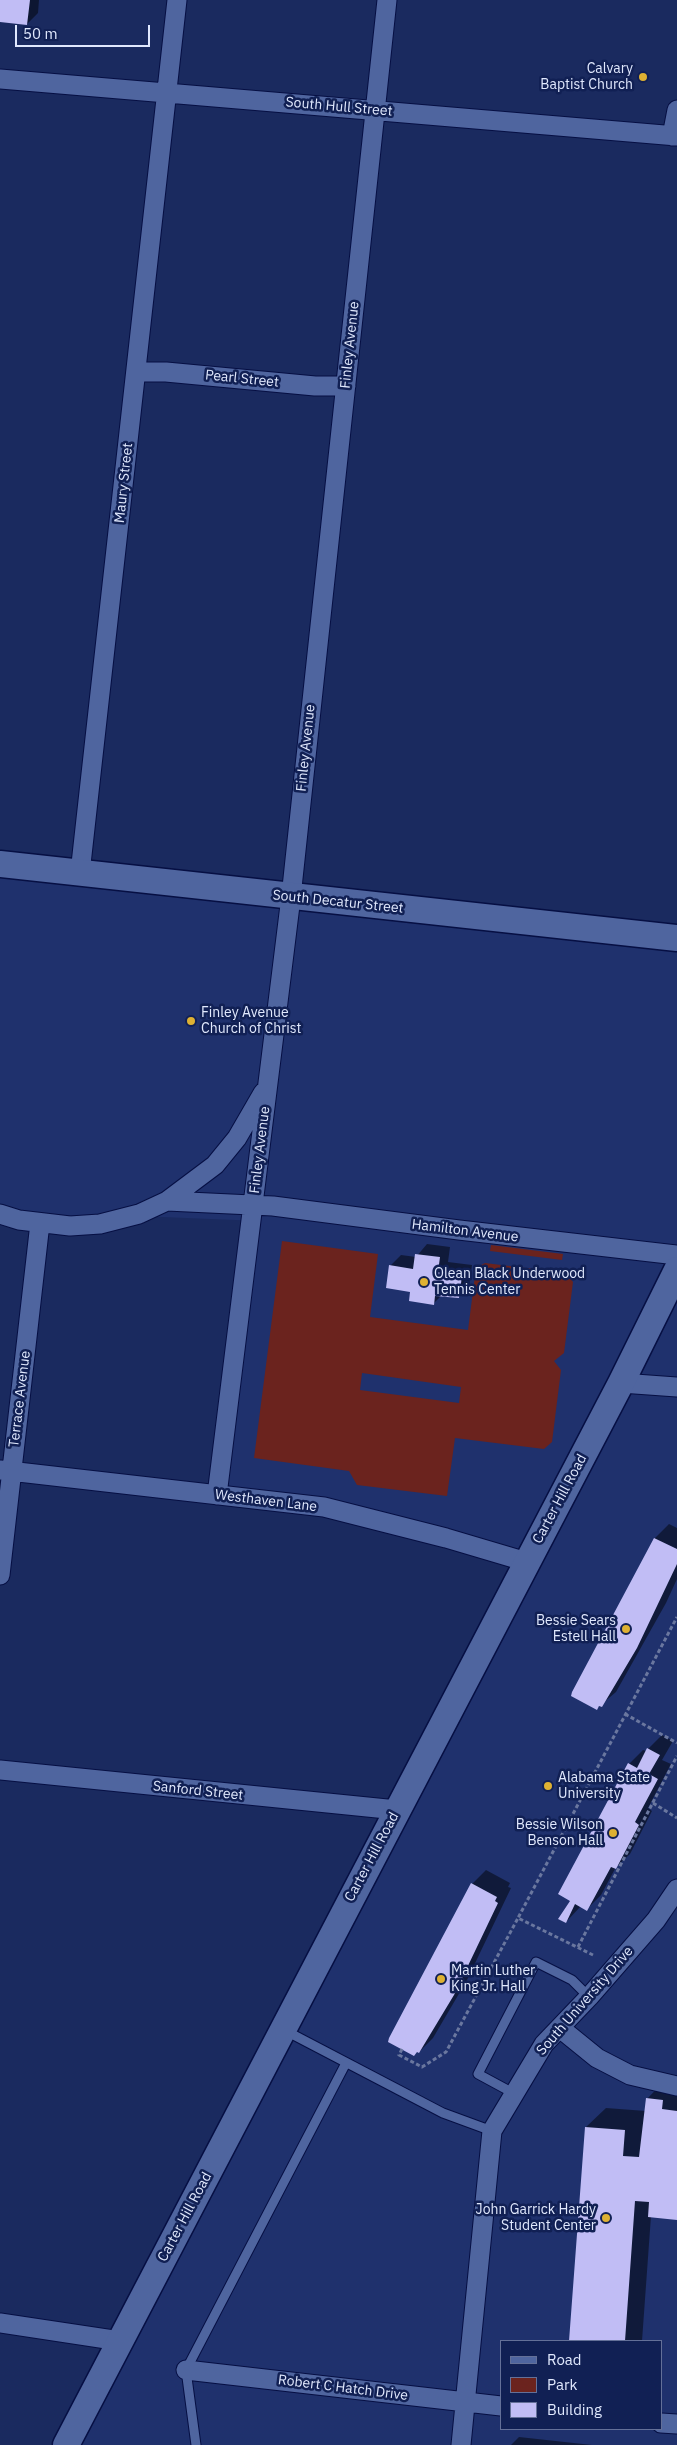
<!DOCTYPE html>
<html>
<head>
<meta charset="utf-8">
<style>
  body { margin:0 }
  #map { position:relative; width:677px; height:2445px; overflow:hidden; background:#1a2a5f; font-family:"IBM Plex Sans",sans-serif }
  canvas { display:block }
  .legend { position:absolute; left:500px; top:2340px; width:162px; height:90px; box-sizing:border-box; background:#112054; border:1px solid #647098; margin:0; padding:6px 9px; list-style:none; font-size:15px; color:#e0e8fd }
  .legend li { display:flex; align-items:center; gap:10px; height:25px }
  .legend b { width:25px; border:1px solid #647098 }
  .scale { position:absolute; left:15px; top:25px; width:135px; height:22px; box-sizing:border-box; border:2px solid #e0e8fd; border-top:0; padding-left:6px; font-size:15px; line-height:18px; white-space:nowrap; color:#e0e8fd; -webkit-text-stroke:4px #112054; paint-order:stroke }
</style>
</head>
<body>
<div id="map">
<canvas width="677" height="2445"></canvas>
<ul class="legend">
<li><b style="height:6px;background:#4f659f"></b>Road</li>
<li><b style="height:14px;background:#6b231e"></b>Park</li>
<li><b style="height:14px;background:#c1bdf5"></b>Building</li>
</ul>
<div class="scale">50 m</div>
</div>
<script>
const g = document.querySelector('canvas').getContext('2d');
g.lineJoin = 'round';
function fill(path, color) {
  g.fillStyle = color;
  g.fill(path, 'evenodd');
}
function shape(rows) {
  const path = new Path2D();
  for (const r of rows) {
    path.moveTo(r[0], r[1]);
    for (let i = 2; i < r.length; i += 2) path.lineTo(r[i], r[i + 1]);
  }
  return path;
}
function trace(path, color, width, dash) {
  g.strokeStyle = color;
  g.lineWidth = width;
  g.lineCap = dash ? 'butt' : 'round';
  g.setLineDash(dash || []);
  g.stroke(path);
}
function label(font, color, halo, rows, align = 'center') {
  g.font = font + ' "IBM Plex Sans",sans-serif';
  g.lineWidth = 5;
  g.setLineDash([]);
  g.textBaseline = 'middle';
  g.strokeStyle = halo;
  g.fillStyle = color;
  for (const [text, x, y, turn = 0] of rows) {
    g.save();
    g.translate(x, y);
    g.rotate((+turn || 0) * Math.PI / 180);
    g.textAlign = isNaN(turn) ? turn : align;
    if (halo) g.strokeText(text, 0, 0);
    g.fillText(text, 0, 0);
    g.restore();
  }
}
fill(shape([
  [0,870,677,945,677,2445,76,2445,536,1558,224,1489,259,1221,113,1215,64,1219,0,1208],
  [501,2341,661,2341,661,2429,501,2429]
]), '#1f316d');
fill(shape([
  [282,1241,378,1254,370,1317,468,1330,476,1268,485,1263,566,1273,573,1282,564,1353,554,1361,561,1370,552,1442,544,1449,455,1438,447,1496,357,1485,349,1471,254,1458],
  [362,1373,461,1387,459,1403,360,1390],
  [491,1245,563,1254,562,1260,490,1251]
]), '#6b231e');
fill(shape([
  [0,0,39,0,38,13,27,24,0,21],
  [427,1244,450,1247,448,1262,472,1265,469,1286,459,1297,442,1295,434,1303,411,1291,390,1266,401,1255,416,1257],
  [669,1524,677,1528,677,1579,666,1603,616,1692,597,1708,573,1696,655,1538],
  [662,1735,673,1741,662,1760,671,1764,648,1808,652,1811,630,1854,616,1867,601,1895,587,1909,581,1906,566,1922,572,1900,560,1894,629,1764,643,1750,646,1751],
  [486,1870,510,1883,508,1887,511,1888,467,1980,433,2038,419,2052,472,1884],
  [666,2079,677,2080,677,2219,651,2216,642,2341,571,2341,586,2127,606,2108,646,2111,647,2099],
  [519,2437,592,2445,511,2445]
]), '#0007');
fill(shape([
  [0,0,30,0,27,25,0,22],
  [415,1254,440,1257,438,1272,462,1276,459,1298,435,1296,434,1305,409,1301,410,1292,386,1288,389,1265,413,1269],
  [654,1538,677,1549,677,1564,637,1648,602,1707,599,1706,597,1710,571,1696,572,1692],
  [647,1748,660,1755,649,1774,658,1779,635,1822,639,1825,616,1869,611,1867,587,1911,575,1904,566,1923,558,1919,570,1901,558,1894,628,1763,637,1768],
  [471,1883,497,1897,495,1901,498,1903,454,1995,419,2053,417,2052,414,2056,388,2042,389,2038],
  [646,2098,663,2100,662,2109,677,2111,677,2220,648,2217,649,2202,635,2201,625,2341,569,2341,585,2127,625,2130,623,2156,639,2157]
]), '#c1bdf5');
const lane = shape([
  [286,2031,443,2113,492,2131],
  [515,2094,478,2074,536,1962,572,1980,589,1997],
  [196,2445,186,2370,346,2063]
]);
const street = shape([
  [0,79,677,136],
  [672,136,677,110],
  [137,372,166,372,315,386,346,386],
  [80,873,177,0],
  [167,1201,273,1206,459,1230,677,1255],
  [0,1214,19,1220,70,1226,100,1224,139,1214,167,1201,215,1165,237,1138,263,1093],
  [621,1383,677,1387],
  [0,1470,324,1507,446,1538,527,1562],
  [217,1495,291,897,387,0],
  [0,1575,40,1223],
  [0,1770,397,1810],
  [560,2028,597,2058,630,2075,677,2086],
  [0,2323,120,2341],
  [186,2370,501,2406],
  [661,2423,677,2424],
  [461,2445,492,2131,544,2044,589,1997,656,1920,677,1889]
]);
const secondary = shape([
  [0,864,677,938],
  [66,2445,621,1383,677,1270]
]);
trace(lane, '#060f43', 11);
trace(street, '#060f43', 21);
trace(secondary, '#060f43', 29);
trace(shape([
  [625,1714,677,1743],
  [653,1803,677,1818],
  [578,1947,677,1756],
  [593,1955,518,1918,677,1617],
  [402,2049,399,2055,422,2067,446,2052,518,1918]
]), '#6a779f', 3, [4, 2.5]);
trace(lane, '#4f659f', 9);
trace(street, '#4f659f', 19);
trace(secondary, '#4f659f', 26);
for (const [x, y, r, color] of [
  [643,77,5,"#deb133"],
  [191,1021,5,"#deb133"],
  [424,1282,5,"#deb133"],
  [626,1629,5,"#deb133"],
  [548,1786,5,"#deb133"],
  [613,1833,5,"#deb133"],
  [441,1979,5,"#deb133"],
  [606,2218,5,"#deb133"]
]) {
  const dot = new Path2D();
  dot.arc(x, y, r, 0, 2 * Math.PI);
  g.fillStyle = color;
  g.fill(dot);
  trace(dot, '#112054', 2);
}
label('14px', '#e0e8fd', '#112054', [
  ["Calvary",633,69],
  ["Baptist Church",633,85],
  ["Finley Avenue",201,1013,"left"],
  ["Church of Christ",201,1029,"left"],
  ["Olean Black Underwood",434,1274,"left"],
  ["Tennis Center",434,1290,"left"],
  ["Bessie Sears",616,1621],
  ["Estell Hall",616,1637],
  ["Alabama State",558,1778,"left"],
  ["University",558,1794,"left"],
  ["Bessie Wilson",603,1825],
  ["Benson Hall",603,1841],
  ["Martin Luther",451,1971,"left"],
  ["King Jr. Hall",451,1987,"left"],
  ["John Garrick Hardy",596,2210],
  ["Student Center",596,2226]
], 'right');
label('14px', '#e0e8fd', '#112054', [
  ["South Hull Street",339,107,5],
  ["Finley Avenue",350,345,-84],
  ["Pearl Street",242,379,6],
  ["Maury Street",124,483,-84],
  ["Finley Avenue",306,748,-84],
  ["South Decatur Street",338,902,6],
  ["Finley Avenue",260,1150,-83],
  ["Hamilton Avenue",465,1231,7],
  ["Terrace Avenue",20,1399,-83],
  ["Carter Hill Road",560,1499,-62],
  ["Westhaven Lane",266,1501,7],
  ["Sanford Street",198,1791,6],
  ["Carter Hill Road",372,1857,-62],
  ["South University Drive",585,2001,-49],
  ["Carter Hill Road",185,2217,-62],
  ["Robert C Hatch Drive",343,2388,7]
]);
</script>
</body>
</html>
